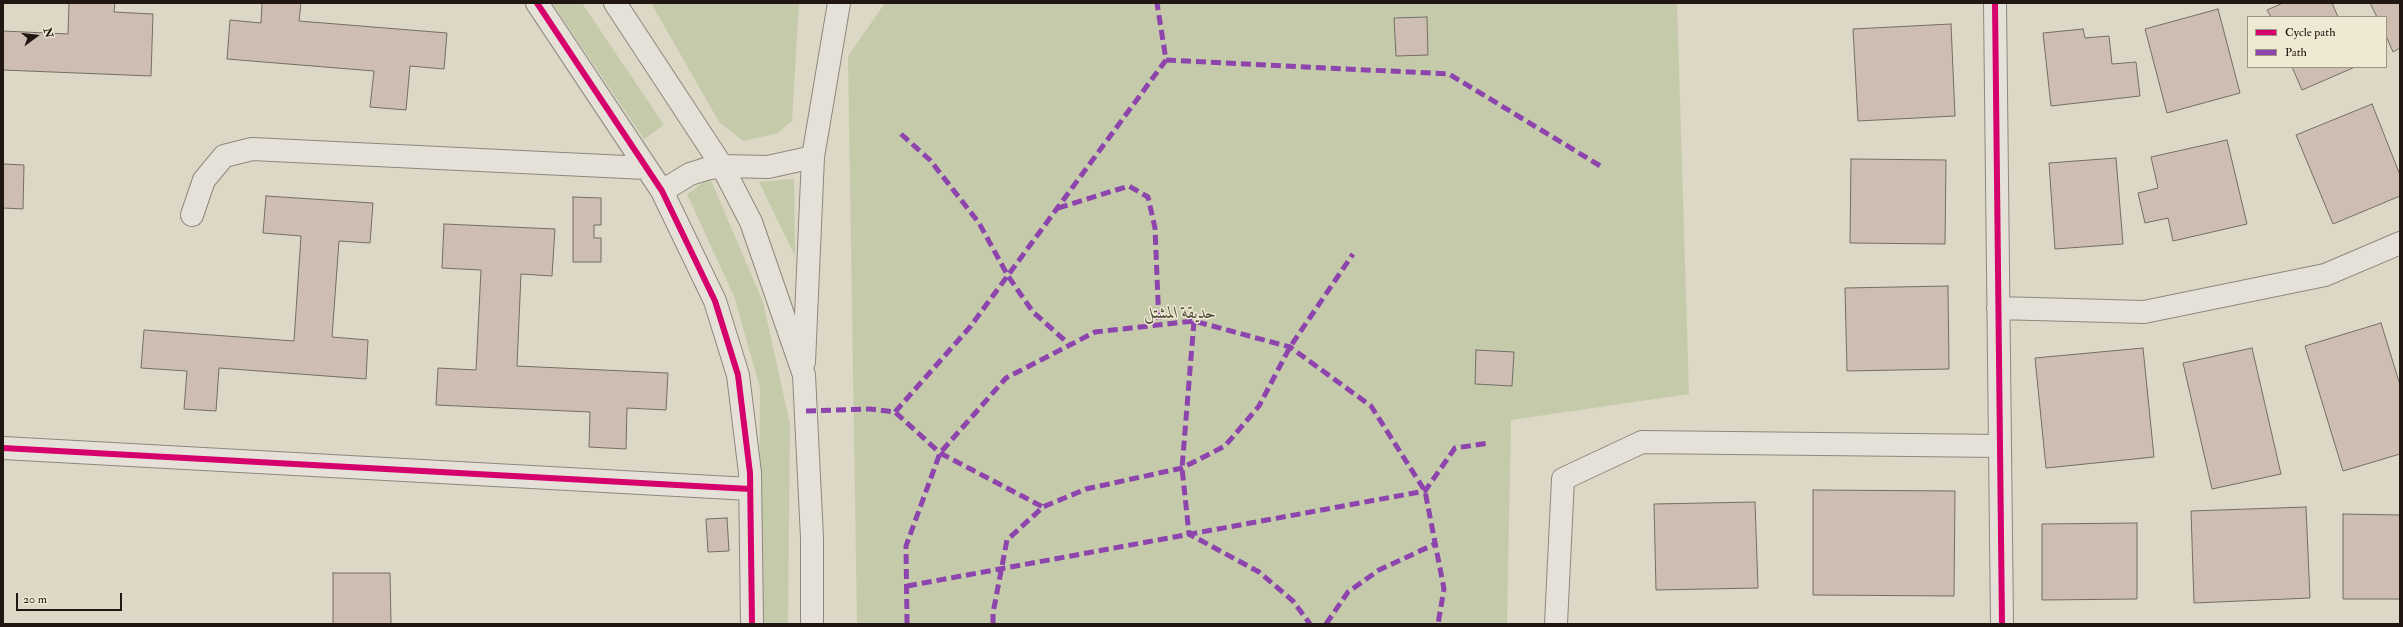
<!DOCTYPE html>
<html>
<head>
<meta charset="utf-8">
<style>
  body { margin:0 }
  #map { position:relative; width:2403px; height:627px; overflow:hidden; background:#ddd7c5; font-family:"IM FELL Double Pica",serif }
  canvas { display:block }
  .frame { position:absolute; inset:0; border:4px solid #221612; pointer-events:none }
  .legend { position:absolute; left:2247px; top:16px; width:140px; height:52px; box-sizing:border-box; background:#efe8d3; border:1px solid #9d9486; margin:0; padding:5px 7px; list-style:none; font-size:12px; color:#221612 }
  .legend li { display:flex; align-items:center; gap:8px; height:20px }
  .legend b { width:20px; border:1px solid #9d9486 }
  .north { position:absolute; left:16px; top:16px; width:40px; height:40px; -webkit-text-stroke:3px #efe8d3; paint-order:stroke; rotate:75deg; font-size:11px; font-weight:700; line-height:16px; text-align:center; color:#221612 }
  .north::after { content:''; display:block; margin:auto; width:14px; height:18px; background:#221612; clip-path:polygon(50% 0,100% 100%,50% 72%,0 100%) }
  .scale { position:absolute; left:16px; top:593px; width:106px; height:18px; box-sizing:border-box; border:2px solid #221612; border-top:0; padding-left:5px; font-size:12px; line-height:14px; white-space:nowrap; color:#221612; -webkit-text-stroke:3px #efe8d3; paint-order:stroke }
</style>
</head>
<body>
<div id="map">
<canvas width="2403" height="627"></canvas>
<div class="frame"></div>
<ul class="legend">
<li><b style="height:5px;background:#d6006c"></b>Cycle path</li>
<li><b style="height:5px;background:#8e44ad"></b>Path</li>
</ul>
<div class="north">N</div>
<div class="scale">20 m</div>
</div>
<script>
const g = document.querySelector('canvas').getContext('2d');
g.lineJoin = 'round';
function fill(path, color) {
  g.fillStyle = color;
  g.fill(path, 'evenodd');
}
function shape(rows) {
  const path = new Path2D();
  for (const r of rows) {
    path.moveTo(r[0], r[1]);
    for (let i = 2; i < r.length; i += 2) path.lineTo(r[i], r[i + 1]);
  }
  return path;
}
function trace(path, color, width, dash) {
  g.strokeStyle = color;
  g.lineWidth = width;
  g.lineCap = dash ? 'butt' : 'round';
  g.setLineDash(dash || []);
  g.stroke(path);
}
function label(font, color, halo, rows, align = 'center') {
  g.font = font + ' "IM FELL Double Pica",Amiri,serif';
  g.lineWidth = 3;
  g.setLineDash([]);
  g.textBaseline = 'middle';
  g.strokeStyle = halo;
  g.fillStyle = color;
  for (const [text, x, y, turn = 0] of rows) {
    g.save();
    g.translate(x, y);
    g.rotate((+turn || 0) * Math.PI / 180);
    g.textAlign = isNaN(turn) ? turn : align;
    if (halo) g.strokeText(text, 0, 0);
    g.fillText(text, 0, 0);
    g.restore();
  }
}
fill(shape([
  [552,3,582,3,664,125,644,139],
  [651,3,799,3,792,121,778,133,743,141,719,122],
  [885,3,1677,3,1689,394,1511,420,1507,624,857,624,848,56],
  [710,178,763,302,790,424,788,624,758,624,760,388,734,296,687,194],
  [794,179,795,256,759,182]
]), '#c5cbaa');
const building = shape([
  [69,3,115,3,114,12,153,14,151,76,3,70,3,31,68,34,69,3],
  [262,3,301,3,299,21,447,33,444,69,410,66,406,110,370,107,374,71,227,59,230,20,261,23,262,3],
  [2283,3,2332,3,2338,17,2271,17,2267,10,2283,3],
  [2370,3,2400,3,2400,48,2393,52,2386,36,2386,17,2377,17,2370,3],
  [2218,9,2240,93,2167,113,2145,29,2218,9],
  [1427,17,1428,55,1396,56,1394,18,1427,17],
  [1951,24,1955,116,1858,121,1853,29,1951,24],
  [2083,29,2085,38,2109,36,2112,64,2136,62,2140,96,2051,106,2043,33,2083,29],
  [2292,67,2355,67,2302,90,2292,67],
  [2372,104,2400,175,2400,196,2333,224,2296,135,2372,104],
  [2227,140,2247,224,2173,241,2168,218,2145,223,2138,193,2158,188,2151,157,2227,140],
  [2116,158,2123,244,2055,249,2049,163,2116,158],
  [1851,159,1946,160,1945,244,1850,243,1851,159],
  [3,164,24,165,23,209,3,208,3,164],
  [266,196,373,203,370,243,339,241,332,337,368,340,366,379,219,368,216,411,184,409,187,371,141,368,144,330,294,341,301,236,263,233,266,196],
  [573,197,601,198,601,225,594,225,594,238,601,238,601,262,573,262,573,197],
  [444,224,555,229,552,276,521,274,517,366,668,373,666,410,627,408,626,449,589,447,590,412,436,405,438,368,476,370,481,270,442,268,444,224],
  [1948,286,1949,369,1847,371,1845,288,1948,286],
  [2381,323,2400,385,2400,454,2343,471,2305,346,2381,323],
  [2143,348,2154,457,2046,468,2035,358,2143,348],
  [2252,348,2281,474,2212,489,2183,363,2252,348],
  [1476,350,1514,352,1512,386,1475,384,1476,350],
  [1813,490,1955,491,1954,596,1813,595,1813,490],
  [1755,502,1758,588,1656,590,1654,504,1755,502],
  [2306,507,2310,598,2194,603,2191,511,2306,507],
  [2343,514,2400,515,2400,599,2343,599,2343,514],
  [727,518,729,551,708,552,706,519,727,518],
  [2137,523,2137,599,2042,600,2042,524,2137,523],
  [333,573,390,573,391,624,333,624,333,573]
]);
fill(building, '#cdbeb1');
trace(building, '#736e65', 1);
const minor = shape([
  [537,3,662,191,715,301,738,375,750,473,752,624],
  [615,3,722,166,751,222,804,375,812,538,812,624],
  [1995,3,2002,624],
  [662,191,690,174,706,169,722,166,768,167,813,157],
  [192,215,204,180,224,156,252,149,646,168],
  [1998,308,2144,312,2325,275,2400,243],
  [804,362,813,157,839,3],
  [3,448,750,489],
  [1556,624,1563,479,1642,442,2000,446]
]);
trace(minor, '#8d887e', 24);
trace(minor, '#e5e1d9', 22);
trace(shape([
  [1166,60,1449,74,1602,167],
  [901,134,930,160,979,223,1008,276,1033,312,1070,345],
  [1058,208,1129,186,1148,197,1155,228,1159,325],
  [1194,321,1182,468,1189,534,1259,572,1293,601,1310,624],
  [806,411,870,409,895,412,940,453,1043,507],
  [895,412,970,327,1166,60,1157,3],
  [907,586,1425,491,1455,448,1489,443],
  [907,624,906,546,940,453,1006,378,1095,332,1194,321,1290,347,1371,406,1425,491,1444,589,1438,624],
  [993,624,993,613,1007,540,1043,507,1086,489,1182,468,1225,446,1259,406,1290,347,1353,254],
  [1326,624,1348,592,1379,570,1435,544]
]), '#8e44ad', 5, [10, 5]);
trace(shape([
  [537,3,662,191,715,301,738,375,750,473,752,624],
  [1995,3,2002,624],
  [3,448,750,489]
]), '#d6006c', 6);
label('italic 17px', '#4d4939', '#efe8d3', [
  ["حديقة المشتل",1180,314]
]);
</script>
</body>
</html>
